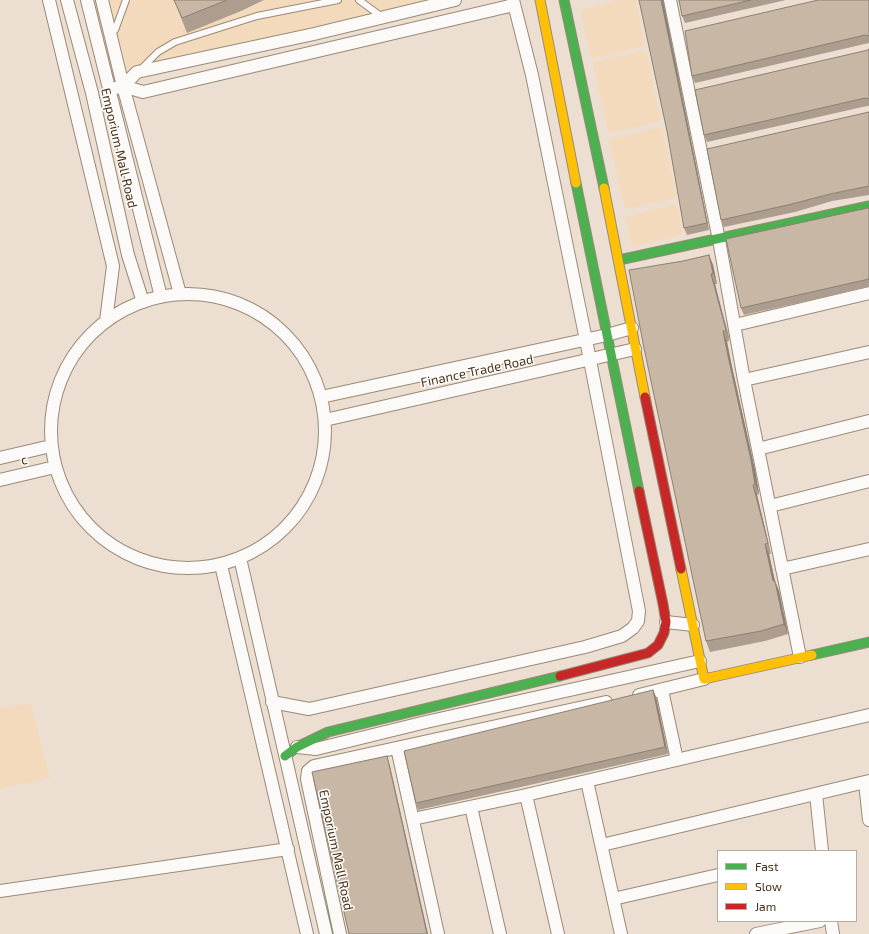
<!DOCTYPE html>
<html>
<head>
<meta charset="utf-8">
<style>
  body { margin:0 }
  #map { position:relative; width:869px; height:934px; overflow:hidden; background:#ecdfd2; font-family:"Exo 2",sans-serif }
  canvas { display:block }
  .legend { position:absolute; left:717px; top:850px; width:140px; height:72px; box-sizing:border-box; background:#fff; border:1px solid #b5ada1; margin:0; padding:5px 7px; list-style:none; font-size:12px; color:#473115 }
  .legend li { display:flex; align-items:center; gap:8px; height:20px }
  .legend b { width:20px; border:1px solid #b5ada1 }
</style>
</head>
<body>
<div id="map">
<canvas width="869" height="934"></canvas>
<ul class="legend">
<li><b style="height:5px;background:#4caf50"></b>Fast</li>
<li><b style="height:5px;background:#ffc107"></b>Slow</li>
<li><b style="height:5px;background:#c62828"></b>Jam</li>
</ul>
</div>
<script>
const g = document.querySelector('canvas').getContext('2d');
g.lineJoin = 'round';
function fill(path, color) {
  g.fillStyle = color;
  g.fill(path, 'evenodd');
}
function shape(rows) {
  const path = new Path2D();
  for (const r of rows) {
    if (r.length === 3) {
      path.moveTo(r[0] + r[2], r[1]);
      path.arc(r[0], r[1], r[2], 0, 2 * Math.PI);
      continue;
    }
    path.moveTo(r[0], r[1]);
    for (let i = 2; i < r.length; i += 2) path.lineTo(r[i], r[i + 1]);
  }
  return path;
}
function trace(path, color, width, dash) {
  g.strokeStyle = color;
  g.lineWidth = width;
  g.lineCap = dash ? 'butt' : 'round';
  g.setLineDash(dash || []);
  g.stroke(path);
}
function label(font, color, halo, rows, align = 'center') {
  g.font = font + ' "Exo 2",sans-serif';
  g.lineWidth = 3;
  g.setLineDash([]);
  g.textBaseline = 'middle';
  g.strokeStyle = halo;
  g.fillStyle = color;
  for (const [text, x, y, turn = 0] of rows) {
    g.save();
    g.translate(x, y);
    g.rotate((+turn || 0) * Math.PI / 180);
    g.textAlign = isNaN(turn) ? turn : align;
    if (halo) g.strokeText(text, 0, 0);
    g.fillText(text, 0, 0);
    g.restore();
  }
}
fill(shape([
  [92,0,431,0,119,77],
  [618,0,636,0,645,46,591,59,580,10],
  [646,50,661,121,609,133,592,62],
  [662,127,677,198,625,209,609,139],
  [676,204,684,234,632,247,625,217],
  [31,703,50,778,0,789,0,708]
]), '#f4dabd');
const lane = shape([
  [359,0,382,17],
  [109,32,115,30,126,0],
  [141,69,158,52,175,42,257,16,338,0]
]);
const street = shape([
  [49,0,113,266,106,321],
  [67,0,92,93,128,255,143,302],
  [87,0,161,297],
  [102,0,123,86,180,294],
  [670,0,719,240,744,380,800,657],
  [123,86,143,92,514,5],
  [109,90,123,86,137,72,314,34,455,0],
  [188,431,137],
  [735,325,869,293],
  [744,380,869,352],
  [321,397,607,335,632,328],
  [325,420,635,349],
  [758,449,869,421],
  [0,458,51,446],
  [0,480,55,467],
  [770,506,869,481],
  [240,558,326,934],
  [221,565,307,934],
  [782,569,869,549],
  [666,622,693,625],
  [662,690,677,760],
  [639,695,704,679],
  [272,702,309,709,585,647,622,636,633,628,638,621,639,611,586,340,532,75,513,0],
  [297,747,316,749,426,722,700,661],
  [397,748,438,934],
  [587,781,621,934],
  [865,782,869,820],
  [816,794,822,851],
  [526,795,558,934],
  [471,807,500,934],
  [413,819,526,795,869,715],
  [602,845,869,781],
  [0,891,288,849],
  [613,899,718,875],
  [831,921,833,934],
  [340,934,307,779,308,771,314,766,606,702],
  [756,934,820,921]
]);
const fast = shape([
  [564,0,604,188],
  [576,183,639,491],
  [619,260,869,206],
  [812,655,869,642],
  [285,756,297,747,328,732,560,676]
]);
const slow = shape([
  [540,0,576,183],
  [604,188,645,397],
  [681,569,704,679,812,655]
]);
const jam = shape([
  [645,397,681,569],
  [560,676,648,653,658,645,664,633,666,622,663,604,639,491]
]);
trace(lane, '#9a8b76', 8);
trace(street, '#9a8b76', 14);
trace(fast, '#9a8b76', 11);
trace(slow, '#9a8b76', 11);
trace(jam, '#9a8b76', 11);
trace(lane, '#fcfaf8', 6);
trace(street, '#fcfaf8', 12);
trace(fast, '#4caf50', 9);
trace(slow, '#ffc107', 9);
trace(jam, '#c62828', 9);
fill(shape([
  [174,0,264,0,241,11,187,33],
  [639,0,663,0,709,230,687,235,684,228,667,131],
  [679,0,786,0,685,23,682,16],
  [869,0,869,43,695,83,692,76],
  [869,49,869,106,867,106,707,142,704,135],
  [869,112,869,195,832,201,795,212,724,227,721,220],
  [869,208,869,287,744,315,741,308],
  [709,255,713,265,717,284,715,284,729,336,729,341,727,342,732,367,755,470,759,494,757,495,771,554,769,554,775,581,779,591,788,634,765,641,710,652,706,641,683,261],
  [653,690,656,697,668,754,418,810,416,803]
]), '#ac9d8e');
fill(shape([
  [661,0,663,0,709,230,707,223],
  [709,255,713,265,717,284,713,273],
  [711,274,715,284,729,341,726,331],
  [723,331,727,342,732,367,755,470,759,494,755,484,728,356],
  [753,485,757,495,771,554,768,543],
  [765,544,769,554,777,591,773,581],
  [775,581,779,591,788,634,784,624],
  [653,690,656,697,668,754,665,747],
  [387,756,390,766,428,934,427,934]
]), '#8c8074');
const building = shape([
  [174,0,227,0,182,18,174,0],
  [639,0,661,0,707,223,684,228,667,131,639,0],
  [679,0,751,0,682,16,679,0],
  [818,0,869,0,869,36,865,35,692,76,685,31,818,0],
  [869,49,869,99,865,98,704,135,695,90,868,50,869,49],
  [869,112,869,186,830,194,792,204,721,220,707,149,869,112],
  [868,208,869,208,869,279,741,308,726,239,868,208],
  [709,255,713,273,711,274,725,326,726,331,723,331,728,356,751,460,755,484,753,485,768,543,765,544,773,581,775,581,784,624,761,631,706,641,644,348,629,270,683,261,709,255],
  [653,690,665,747,416,803,404,751,653,690],
  [387,756,427,934,349,934,312,772,387,756]
]);
fill(building, '#c8b7a5');
trace(building, '#8c8074', 1);
label('13px', '#473115', '#fff', [
  ["Emporium Mall Road",119,148,77],
  ["Finance Trade Road",477,371,-12],
  ["c",24,460,-13],
  ["Emporium Mall Road",336,850,78]
]);
</script>
</body>
</html>
